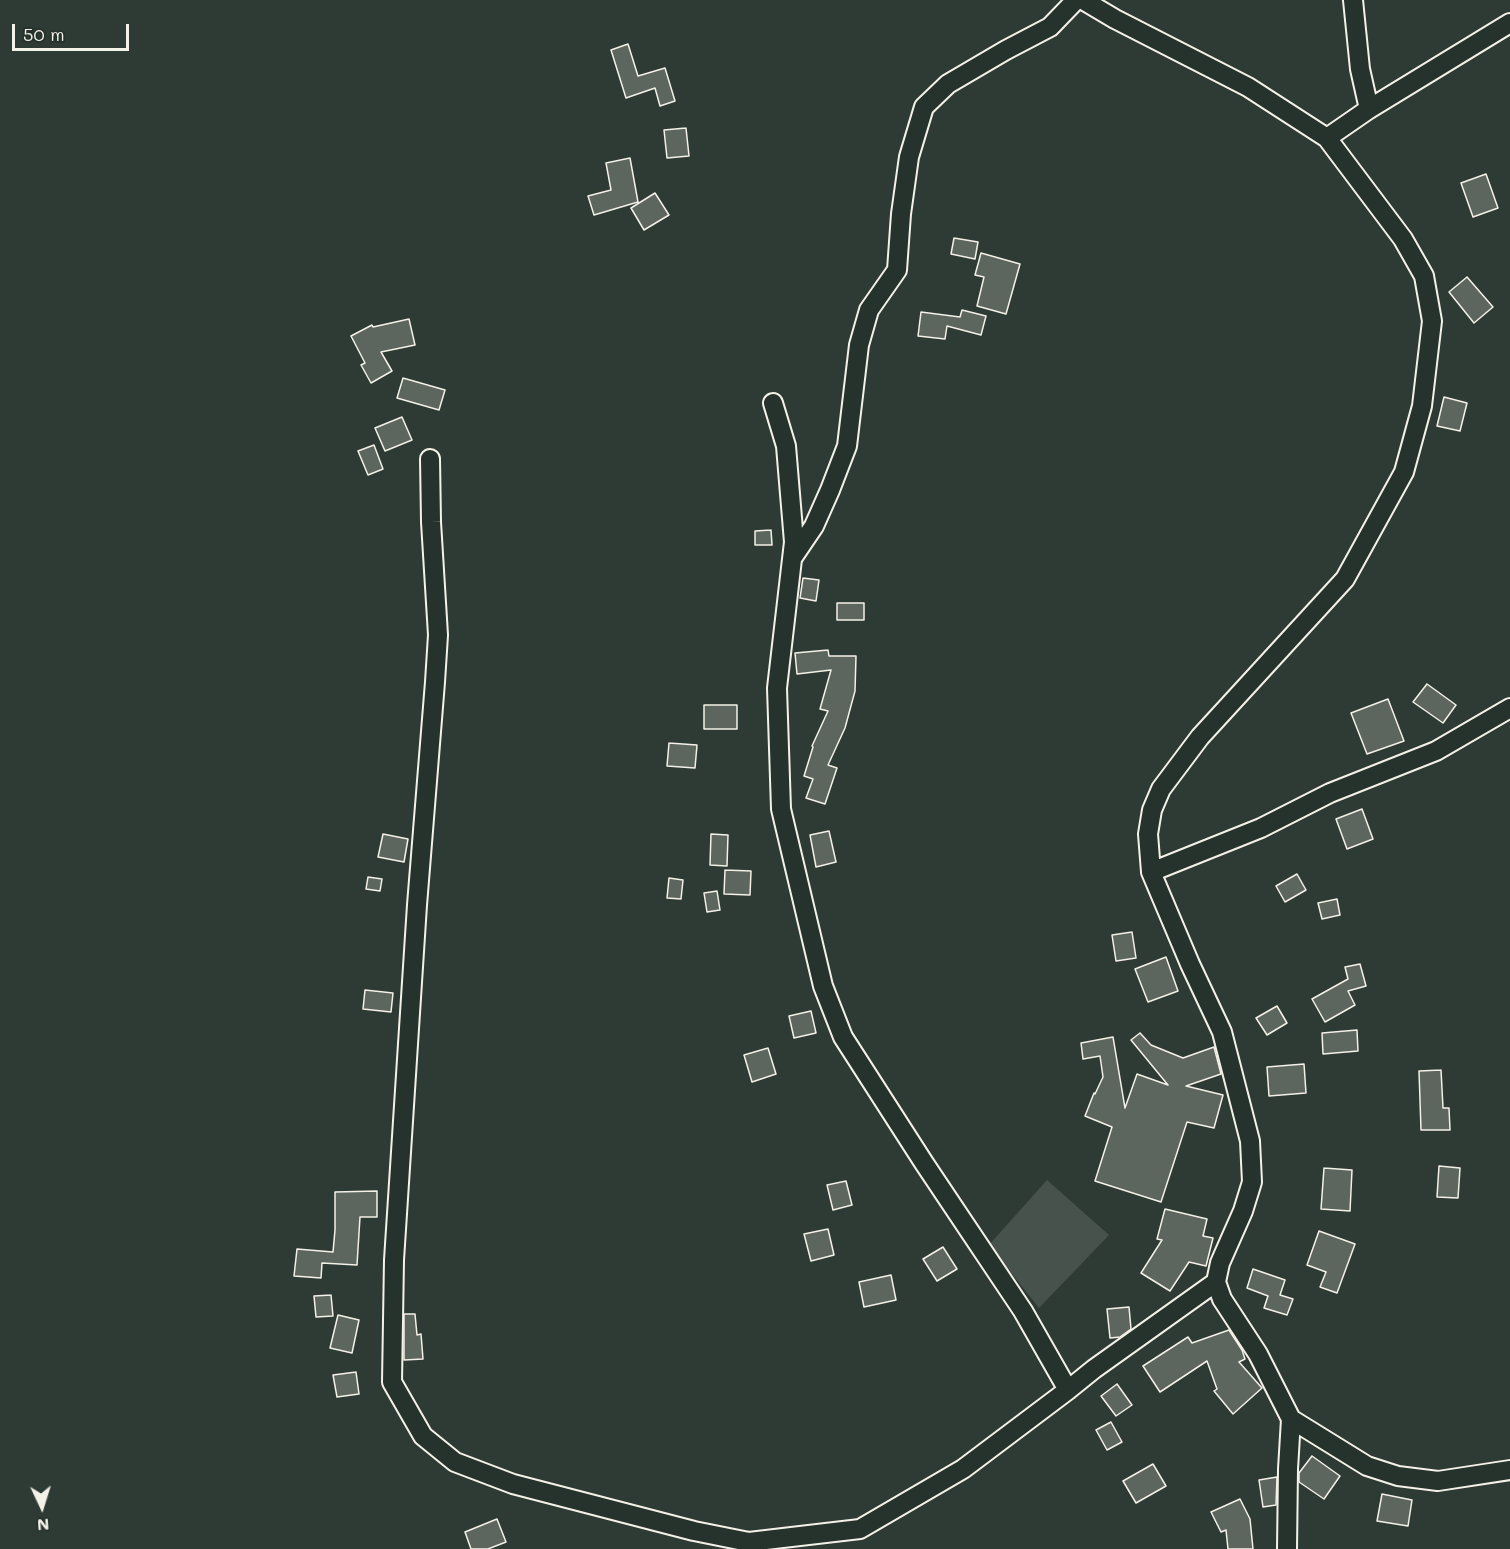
<!DOCTYPE html>
<html>
<head>
<meta charset="utf-8">
<style>
  body { margin:0 }
  #map { position:relative; width:1510px; height:1549px; overflow:hidden; background:#2e3b34; font-family:Mali,sans-serif }
  canvas { display:block }
  .north { position:absolute; left:12px; top:1477px; width:60px; height:60px; -webkit-text-stroke:4px #26332d; paint-order:stroke; rotate:176deg; font-size:16px; font-weight:700; line-height:24px; text-align:center; color:#f4f1e8 }
  .north::after { content:''; display:block; margin:auto; width:21px; height:27px; background:#f4f1e8; clip-path:polygon(50% 0,100% 100%,50% 72%,0 100%) }
  .scale { position:absolute; left:12px; top:24px; width:117px; height:27px; box-sizing:border-box; border:3px solid #f4f1e8; border-top:0; padding-left:8px; font-size:18px; line-height:21px; white-space:nowrap; color:#f4f1e8; -webkit-text-stroke:4px #26332d; paint-order:stroke }
</style>
</head>
<body>
<div id="map">
<canvas width="1510" height="1549"></canvas>
<div class="north">N</div>
<div class="scale">50 m</div>
</div>
<script>
const g = document.querySelector('canvas').getContext('2d');
g.lineJoin = 'round';
function fill(path, color) {
  g.fillStyle = color;
  g.fill(path, 'evenodd');
}
function shape(rows) {
  const path = new Path2D();
  for (const r of rows) {
    path.moveTo(r[0], r[1]);
    for (let i = 2; i < r.length; i += 2) path.lineTo(r[i], r[i + 1]);
  }
  return path;
}
function trace(path, color, width, dash) {
  g.strokeStyle = color;
  g.lineWidth = width;
  g.lineCap = dash ? 'butt' : 'round';
  g.setLineDash(dash || []);
  g.stroke(path);
}
fill(shape([
  [1047,1180,1109,1235,1039,1308,989,1245]
]), '#48524c');
const building = shape([
  [628,44,638,76,665,68,675,101,660,106,655,88,626,98,611,50,628,44],
  [686,128,689,156,667,158,664,130,686,128],
  [630,158,638,202,594,215,588,196,611,190,606,163,630,158],
  [1486,174,1498,208,1473,217,1461,183,1486,174],
  [655,193,669,215,644,230,631,208,655,193],
  [954,238,978,242,975,259,951,254,954,238],
  [981,253,1020,264,1006,314,977,306,984,277,975,275,981,253],
  [1467,277,1493,307,1474,323,1449,292,1467,277],
  [962,310,986,316,981,335,947,326,945,339,918,336,921,312,960,317,962,310],
  [409,319,415,345,381,352,392,371,371,383,361,365,365,363,351,336,372,325,373,327,409,319],
  [403,378,445,390,439,410,397,398,403,378],
  [1444,397,1467,403,1460,431,1437,426,1444,397],
  [402,417,412,440,385,451,375,428,402,417],
  [374,445,383,469,368,475,358,451,374,445],
  [771,530,772,545,755,545,755,531,771,530],
  [803,578,819,580,816,601,800,598,803,578],
  [837,603,864,603,864,620,837,620,837,603],
  [828,650,829,656,856,656,855,691,845,728,828,765,837,768,825,804,806,798,813,779,804,776,813,747,812,746,828,711,820,709,831,670,797,674,795,653,828,650],
  [1427,684,1456,705,1443,723,1413,702,1427,684],
  [1388,699,1404,741,1367,754,1351,713,1388,699],
  [704,705,737,705,737,729,704,729,704,705],
  [669,743,697,745,695,768,667,766,669,743],
  [1362,809,1373,839,1347,849,1336,819,1362,809],
  [829,831,836,862,816,867,810,835,829,831],
  [383,834,408,839,404,862,378,857,383,834],
  [711,834,728,835,727,866,710,865,711,834],
  [725,870,751,871,750,895,724,894,725,870],
  [1297,874,1306,890,1285,902,1276,886,1297,874],
  [368,877,382,879,380,891,366,889,368,877],
  [669,878,683,880,681,899,667,898,669,878],
  [717,891,720,910,707,912,704,893,717,891],
  [1337,899,1340,915,1322,919,1318,903,1337,899],
  [1132,932,1136,958,1116,961,1112,935,1132,932],
  [1166,957,1178,991,1148,1002,1135,969,1166,957],
  [1360,964,1366,986,1348,991,1355,1005,1325,1022,1312,999,1348,979,1345,967,1360,964],
  [365,990,393,993,391,1012,363,1009,365,990],
  [1277,1006,1287,1023,1267,1035,1256,1018,1277,1006],
  [811,1011,816,1033,794,1038,789,1016,811,1011],
  [1357,1030,1358,1051,1323,1054,1322,1033,1357,1030],
  [1140,1033,1151,1045,1183,1058,1214,1047,1221,1074,1186,1086,1223,1095,1214,1128,1187,1122,1161,1202,1095,1181,1112,1127,1085,1116,1094,1093,1095,1094,1103,1077,1100,1056,1083,1059,1081,1043,1113,1037,1125,1108,1137,1074,1168,1085,1131,1040,1140,1033],
  [768,1048,776,1074,752,1082,744,1055,768,1048],
  [1304,1064,1306,1093,1269,1096,1267,1067,1304,1064],
  [1441,1070,1443,1108,1449,1108,1450,1130,1421,1130,1419,1071,1441,1070],
  [1439,1166,1460,1168,1458,1198,1437,1197,1439,1166],
  [1324,1168,1352,1170,1350,1211,1321,1209,1324,1168],
  [846,1181,852,1205,833,1210,827,1185,846,1181],
  [377,1191,377,1217,360,1217,357,1265,322,1263,321,1278,294,1276,297,1249,333,1252,335,1230,335,1192,377,1191],
  [1165,1209,1207,1219,1203,1236,1213,1238,1206,1266,1189,1262,1170,1291,1141,1273,1162,1240,1157,1239,1165,1209],
  [828,1229,834,1255,811,1261,804,1234,828,1229],
  [1319,1231,1355,1244,1337,1293,1320,1287,1326,1272,1307,1265,1319,1231],
  [943,1247,957,1269,937,1281,923,1259,943,1247],
  [1253,1269,1285,1280,1280,1295,1293,1299,1287,1315,1264,1308,1268,1296,1247,1288,1253,1269],
  [891,1275,896,1300,864,1307,859,1282,891,1275],
  [331,1295,333,1316,316,1317,314,1296,331,1295],
  [1129,1307,1131,1329,1120,1337,1110,1338,1107,1309,1129,1307],
  [404,1314,415,1314,417,1335,421,1334,423,1359,404,1360,404,1314],
  [338,1315,359,1320,352,1353,330,1348,338,1315],
  [1229,1330,1242,1350,1245,1359,1239,1362,1262,1388,1233,1414,1214,1391,1217,1389,1207,1361,1160,1392,1143,1366,1188,1337,1192,1343,1229,1330],
  [356,1372,359,1394,337,1397,333,1375,356,1372],
  [1117,1384,1132,1405,1116,1416,1101,1396,1117,1384],
  [1111,1422,1122,1442,1107,1450,1096,1430,1111,1422],
  [1312,1456,1340,1476,1324,1499,1299,1482,1299,1473,1312,1456],
  [1153,1464,1166,1486,1136,1503,1123,1481,1153,1464],
  [1277,1477,1276,1505,1263,1507,1259,1480,1277,1477],
  [1382,1494,1412,1500,1408,1526,1377,1521,1382,1494],
  [1240,1499,1250,1519,1253,1549,1228,1549,1226,1530,1221,1532,1211,1512,1240,1499],
  [497,1519,506,1542,488,1549,471,1549,465,1532,497,1519]
]);
fill(building, '#5c655e');
trace(building, '#f4f1e8', 1.5);
const minor = shape([
  [1083,0,1115,19,1248,87,1327,138,1403,239,1424,276,1432,321,1422,406,1404,472,1345,579,1200,737,1161,789,1152,810,1148,834,1151,872,1190,964,1222,1032,1250,1141,1252,1182,1243,1211,1220,1263,1216,1282,1222,1299,1258,1354,1291,1419,1288,1469,1287,1549],
  [1353,0,1360,69,1369,109],
  [1327,138,1369,109,1510,23],
  [773,403,786,446,794,542,777,688,781,809,823,986,843,1037,924,1163,1023,1311,1068,1390],
  [430,459,431,522,438,635,435,682,417,905,394,1260,392,1382,423,1436,455,1462,513,1484,694,1531,749,1542,860,1529,963,1469,1068,1390,1094,1369,1216,1282],
  [793,557,814,526,830,490,847,446,859,345,869,310,897,270,901,214,909,157,924,107,948,84,1006,50,1050,27,1076,0],
  [1151,872,1261,828,1330,793,1436,751,1510,708],
  [1291,1419,1367,1466,1398,1476,1438,1481,1510,1470]
]);
trace(minor, '#f4f1e8', 22);
trace(minor, '#26332d', 18);
</script>
</body>
</html>
